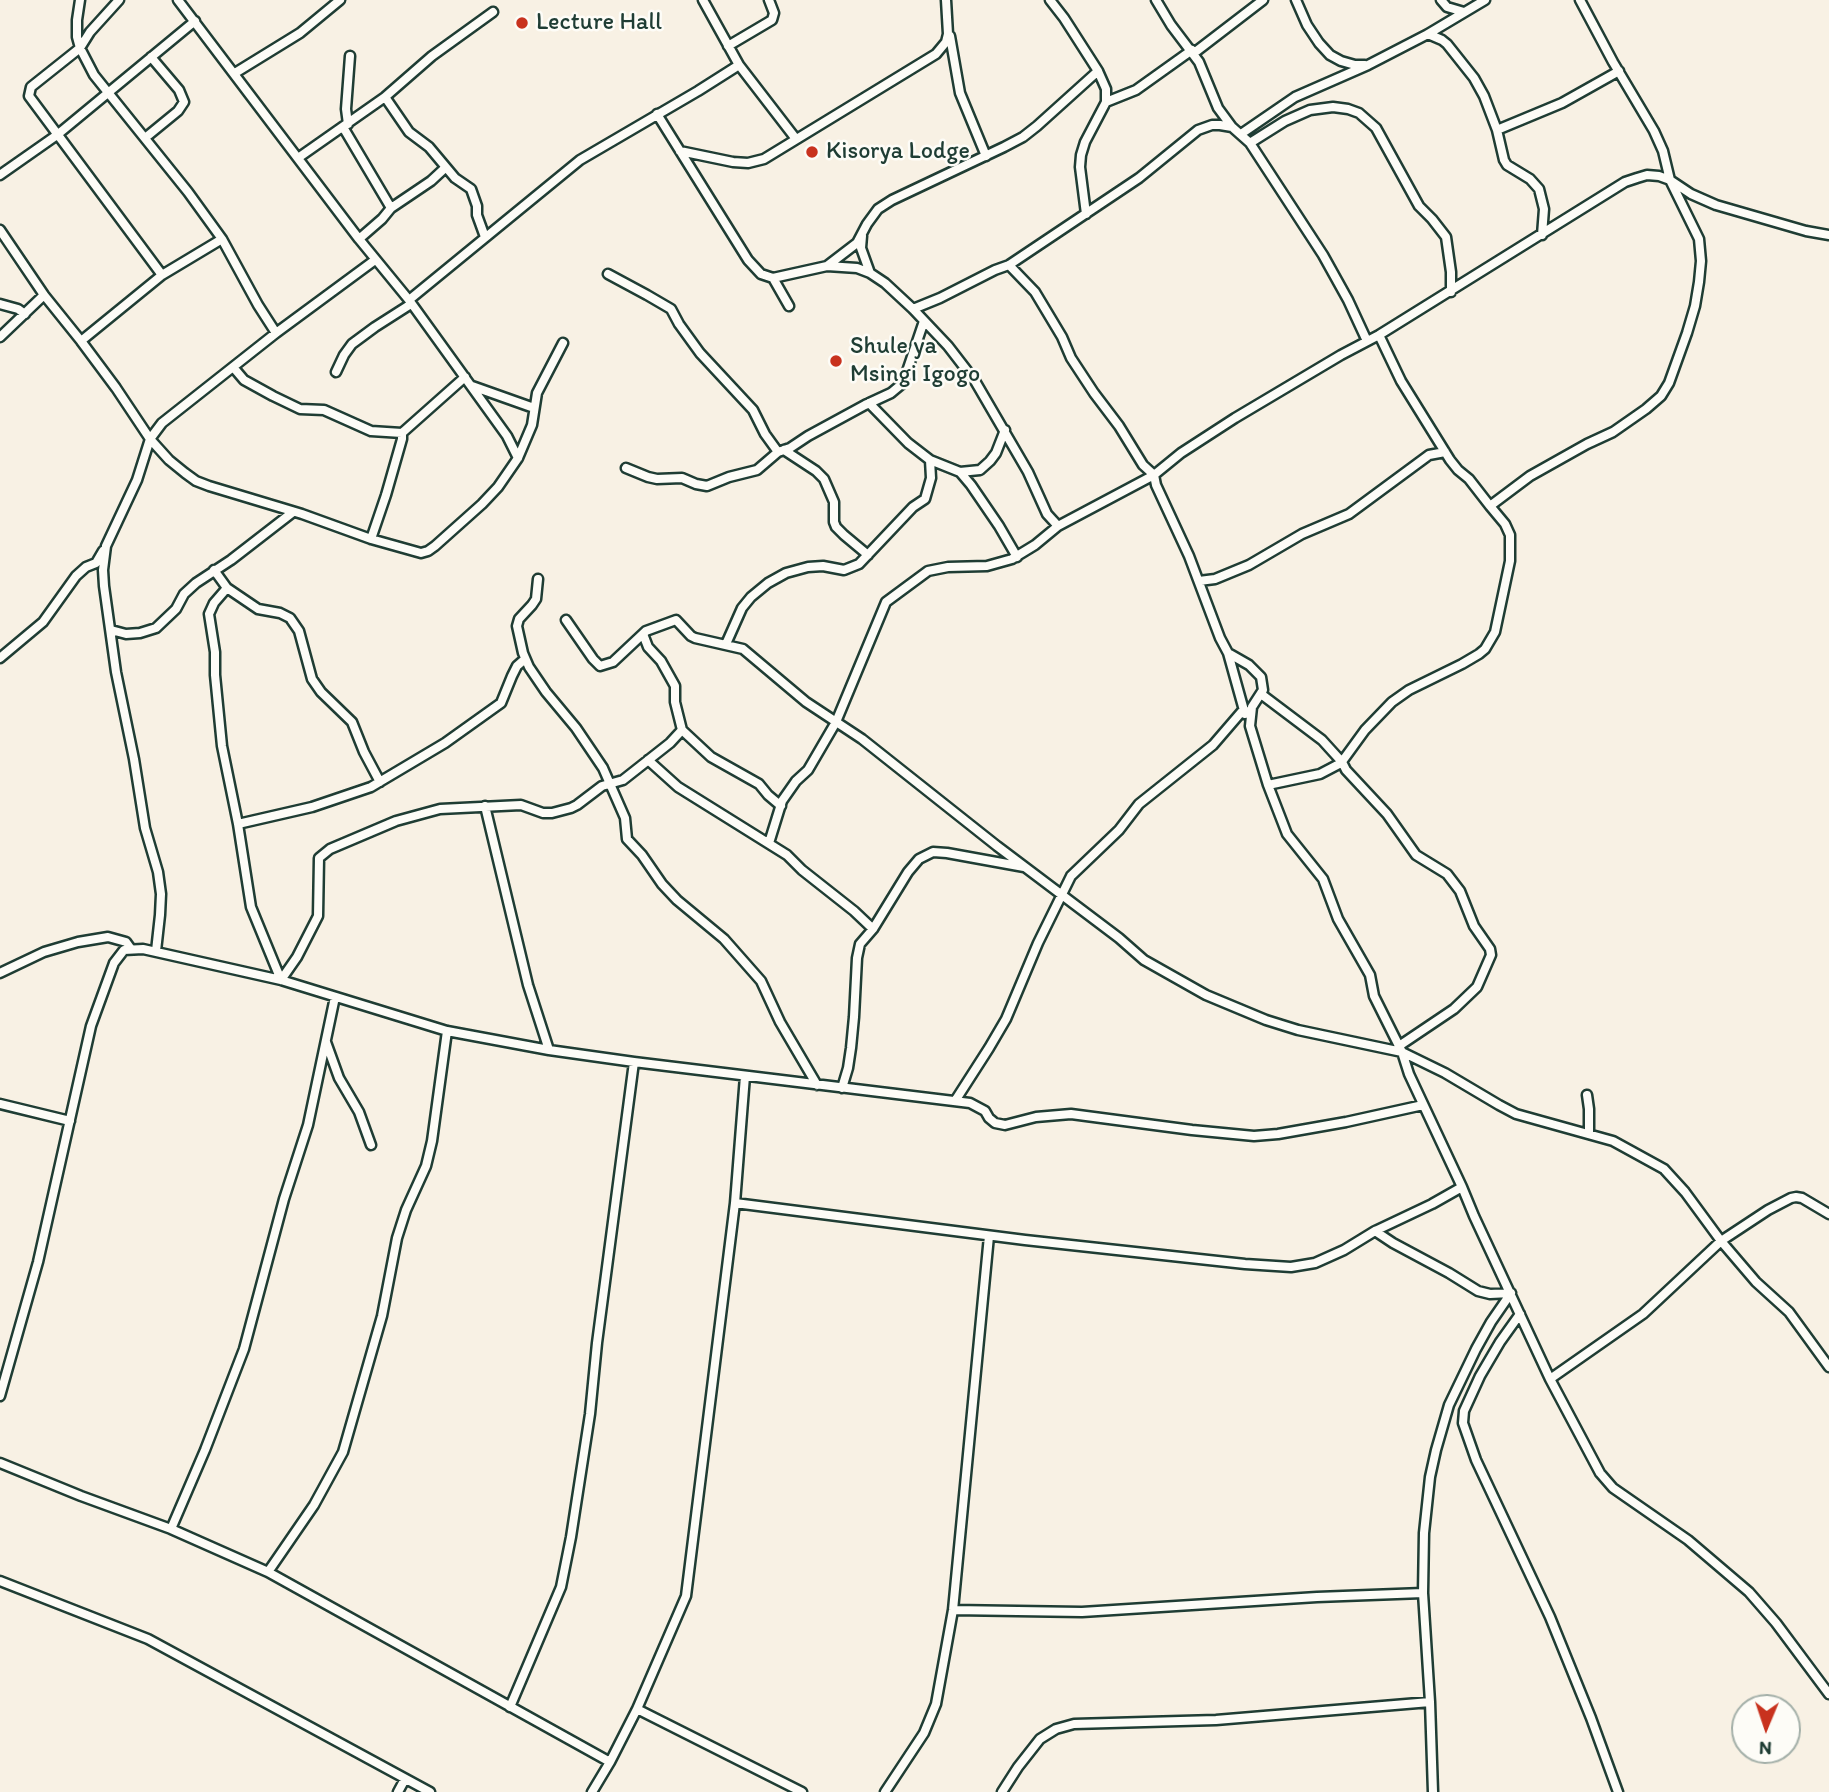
<!DOCTYPE html>
<html>
<head>
<meta charset="utf-8">
<style>
  body { margin:0 }
  #map { position:relative; width:1829px; height:1792px; overflow:hidden; background:#f8f1e4; font-family:Itim,sans-serif }
  canvas { display:block }
  .north { position:absolute; left:1731px; top:1694px; width:70px; height:70px; box-sizing:border-box; background:#fdfcf7; border:2px solid #a4b0a9; border-radius:50%; rotate:182deg; font-size:19px; font-weight:700; line-height:28px; text-align:center; color:#1f3d34 }
  .north::after { content:''; display:block; margin:auto; width:24px; height:32px; background:#c8321e; clip-path:polygon(50% 0,100% 100%,50% 72%,0 100%) }
</style>
</head>
<body>
<div id="map">
<canvas width="1829" height="1792"></canvas>
<div class="north">N</div>
</div>
<script>
const g = document.querySelector('canvas').getContext('2d');
g.lineJoin = 'round';
function shape(rows) {
  const path = new Path2D();
  for (const r of rows) {
    path.moveTo(r[0], r[1]);
    for (let i = 2; i < r.length; i += 2) path.lineTo(r[i], r[i + 1]);
  }
  return path;
}
function trace(path, color, width, dash) {
  g.strokeStyle = color;
  g.lineWidth = width;
  g.lineCap = dash ? 'butt' : 'round';
  g.setLineDash(dash || []);
  g.stroke(path);
}
function label(font, color, halo, rows, align = 'center') {
  g.font = font + ' Itim,sans-serif';
  g.lineWidth = 5;
  g.setLineDash([]);
  g.textBaseline = 'middle';
  g.strokeStyle = halo;
  g.fillStyle = color;
  for (const [text, x, y, turn = 0] of rows) {
    g.save();
    g.translate(x, y);
    g.rotate((+turn || 0) * Math.PI / 180);
    g.textAlign = isNaN(turn) ? turn : align;
    if (halo) g.strokeText(text, 0, 0);
    g.fillText(text, 0, 0);
    g.restore();
  }
}
const minor = shape([
  [80,0,77,20,77,37,80,48,94,75,188,192,222,239,258,305,276,333],
  [119,0,90,32,80,48,31,87,29,96,162,275],
  [178,0,359,239,409,300,507,436,518,458],
  [703,0,739,65,796,139],
  [1050,0,1064,18,1098,71,1106,89,1106,102,1085,142,1081,155,1080,167,1086,214],
  [1156,0,1171,25,1199,62,1218,108,1232,127],
  [1296,0,1307,25,1319,43,1330,55,1341,61,1355,65,1365,65],
  [1441,0,1447,7,1464,12],
  [1428,34,1442,40,1447,44,1474,78,1484,96,1497,130,1504,160,1507,165,1530,179,1539,189,1544,209,1542,235],
  [950,36,960,93,986,156],
  [728,46,772,20,774,13,769,0],
  [1194,53,1263,0],
  [235,73,300,33,340,0],
  [385,97,409,132,429,147,455,178,471,189,477,206,477,215,485,237],
  [1106,102,1136,90,1192,50],
  [657,114,748,260,761,274,773,278,827,266,857,268,870,273,885,283,913,309,948,346,975,381,1028,472,1047,514,1058,526,1154,475,1143,465,1119,426,1094,393,1071,358,1062,337,1035,292,1009,265],
  [348,124,346,109,350,56],
  [343,127,391,208,382,219,359,239],
  [1497,130,1562,103,1619,71],
  [1241,134,1295,97,1368,65,1428,34,1485,0],
  [145,138,178,111,184,102,179,90,151,57],
  [1250,143,1285,121,1310,110,1333,107,1348,109,1359,113,1376,128,1419,206,1432,219,1446,237,1451,272,1451,292],
  [680,151,733,162,748,163,764,159,936,54,946,42,948,34,946,0],
  [298,158,385,97,432,56,493,12],
  [0,175,57,135,195,21],
  [391,208,431,181,445,168],
  [0,230,44,295,81,341,116,388,150,439,169,460,185,473,196,481,209,486,302,514,371,539,421,553,428,551,435,546,482,504,498,487,518,458,532,425,537,393,563,343],
  [1829,235,1806,231,1716,205,1691,194,1670,180,1659,176,1647,175,1637,178,1625,182,1379,335,1341,355,1235,418,1181,453,1154,475,1156,485,1189,556,1220,638,1228,653,1249,665,1261,677,1263,690,1252,707,1250,726,1268,785,1287,834,1323,879,1338,919,1370,975,1374,996,1402,1052,1409,1074,1462,1187,1474,1216,1550,1379,1600,1473,1613,1488,1688,1540,1749,1592,1776,1623,1829,1694],
  [862,236,861,248,870,273],
  [827,266,857,243,867,224,878,209,892,200,1004,147,1023,137,1037,126,1098,71],
  [608,274,647,295,671,309,679,324,700,353,753,410,765,434,778,452],
  [773,278,789,306],
  [409,300,580,160,698,91,739,65],
  [0,304,18,309,25,314],
  [913,309,940,298,995,270,1009,265,1139,178,1198,130,1212,125,1220,125,1232,127,1250,143,1323,255,1348,300,1367,341],
  [0,337,44,295],
  [81,341,162,275,222,239],
  [233,367,244,380,273,396,300,409,324,410,371,431,402,433,402,439,386,495,371,539],
  [336,372,344,355,352,344,375,327,411,304],
  [472,386,534,408],
  [869,403,908,443,930,460,960,472,980,470,990,461,996,453,1005,430],
  [402,433,465,377],
  [784,450,816,471,824,479,834,502,834,522,836,527,844,535,868,555],
  [626,468,648,477,657,479,682,478,696,484,707,486,729,477,757,470,778,452,790,448,808,436,865,405,891,393,903,383,924,321],
  [960,472,971,485,999,526,1017,557],
  [1490,506,1530,476,1587,444,1613,432,1646,409,1661,396,1669,383,1687,333,1695,306,1699,282,1701,261,1699,239,1670,180,1663,151,1654,131,1613,62,1580,0],
  [214,570,227,588,258,609,280,613,290,618,299,631,312,679,321,692,352,722,364,752,380,782],
  [538,579,536,599,532,605,519,619,517,626,523,653,529,667,546,692,576,728,603,768,625,818,627,839,642,855,662,884,677,900,724,939,761,981,780,1022,817,1085],
  [1199,581,1215,579,1249,565,1302,534,1349,514,1429,455,1445,452],
  [227,588,214,603,209,614,215,652,215,675,222,746,238,824,251,907,281,980],
  [566,620,593,659,600,666,613,662,646,631,676,620,691,636,695,638,743,649,806,702,862,739,997,846,1119,938,1144,960,1206,995,1266,1020,1298,1030,1402,1052,1445,1073,1499,1105,1516,1114,1613,1141,1664,1169,1685,1192,1721,1241,1756,1282,1789,1312,1829,1367],
  [111,630,126,634,140,633,156,628,176,609,184,594,196,583,231,560,293,512],
  [643,634,648,647,661,661,675,686,675,702,682,730,711,757,759,784,768,795,781,806],
  [726,644,742,608,751,597,768,583,786,573,808,567,823,566,844,570,859,564,913,507,925,499,931,478,930,460],
  [1228,653,1245,714],
  [0,658,43,622,76,576,86,567,96,563,103,551],
  [1261,694,1322,740,1342,762,1346,770,1387,814,1416,855,1447,874,1460,891,1474,926,1490,949,1491,955,1477,987,1454,1009,1399,1046],
  [648,760,678,787,787,855,802,870,854,911,873,929],
  [1268,785,1320,774,1341,763,1365,730,1392,702,1409,690,1462,664,1479,654,1485,649,1495,632,1510,561,1510,535,1505,524,1490,506,1469,479,1458,470,1450,460,1401,381,1379,335],
  [485,806,528,985,549,1050],
  [238,824,312,807,371,787,445,743,501,703,512,676,517,666,525,659],
  [769,843,782,801,796,781,808,770,836,722,886,602,928,571,948,567,987,566,1012,559,1035,545,1058,526],
  [156,951,160,915,161,894,158,872,145,828,134,759,116,672,104,586,103,570,106,546,137,480,150,439,162,423,276,333,375,260],
  [0,973,44,952,78,942,108,937,126,942,131,949],
  [281,980,297,957,318,916,319,858,330,849,396,821,440,809,521,805,543,813,552,813,571,808,577,805,602,786,623,780,670,743,682,730],
  [326,1042,339,1078,359,1112,371,1145],
  [842,1088,848,1068,851,1048,854,1017,857,958,860,944,873,929,908,872,919,859,933,852,947,853,1024,867],
  [1587,1095,1589,1109,1589,1134],
  [955,1101,989,1048,1006,1019,1038,943,1071,876,1119,830,1139,804,1213,745,1244,709],
  [0,1104,70,1121],
  [735,1203,1025,1240,1245,1264,1291,1267,1315,1263,1344,1250,1375,1231,1432,1204,1462,1187],
  [1375,1231,1393,1243,1449,1273,1478,1291,1490,1294,1511,1293],
  [1520,1314,1500,1342,1480,1376,1464,1411,1463,1423,1476,1460,1550,1617,1591,1718,1618,1792],
  [1550,1379,1643,1314,1721,1241,1768,1210,1791,1198,1796,1197,1802,1198,1829,1214],
  [0,1396,38,1262,91,1026,114,963,124,950,143,949,281,980,447,1031,549,1050,634,1062,970,1103,985,1111,989,1118,995,1123,1005,1125,1036,1117,1071,1114,1192,1130,1254,1136,1278,1134,1346,1122,1423,1105],
  [0,1463,81,1496,171,1529,268,1572,610,1762],
  [171,1529,205,1450,244,1349,284,1199,308,1125,335,997],
  [268,1572,314,1505,343,1452,382,1316,397,1238,406,1210,426,1166,432,1141,447,1031],
  [0,1581,148,1639,430,1792],
  [953,1610,1082,1612,1317,1597,1423,1593],
  [510,1707,561,1587,571,1537,590,1414,597,1343,634,1062],
  [637,1709,802,1792],
  [398,1792,405,1779],
  [592,1792,610,1762,637,1709,686,1596,735,1203,745,1076],
  [885,1792,924,1733,936,1704,953,1610,989,1236],
  [1002,1792,1018,1767,1040,1739,1056,1729,1074,1724,1216,1720,1430,1702],
  [1433,1792,1430,1702,1423,1593,1424,1533,1430,1477,1436,1450,1449,1405,1476,1349,1491,1322,1511,1293]
]);
trace(minor, '#1f3d34', 13);
trace(minor, '#fdfcf7', 8);
for (const [x, y, r, color] of [
  [522,23,7,"#c8321e"],
  [812,152,7,"#c8321e"],
  [836,361,7,"#c8321e"]
]) {
  const dot = new Path2D();
  dot.arc(x, y, r, 0, 2 * Math.PI);
  g.fillStyle = color;
  g.fill(dot);
  trace(dot, '#fdfcf7', 2.5);
}
label('24px', '#1f3d34', '#fdfcf7', [
  ["Lecture Hall",536,23],
  ["Kisorya Lodge",826,152],
  ["Shule ya",850,347],
  ["Msingi Igogo",850,375]
], 'left');
</script>
</body>
</html>
